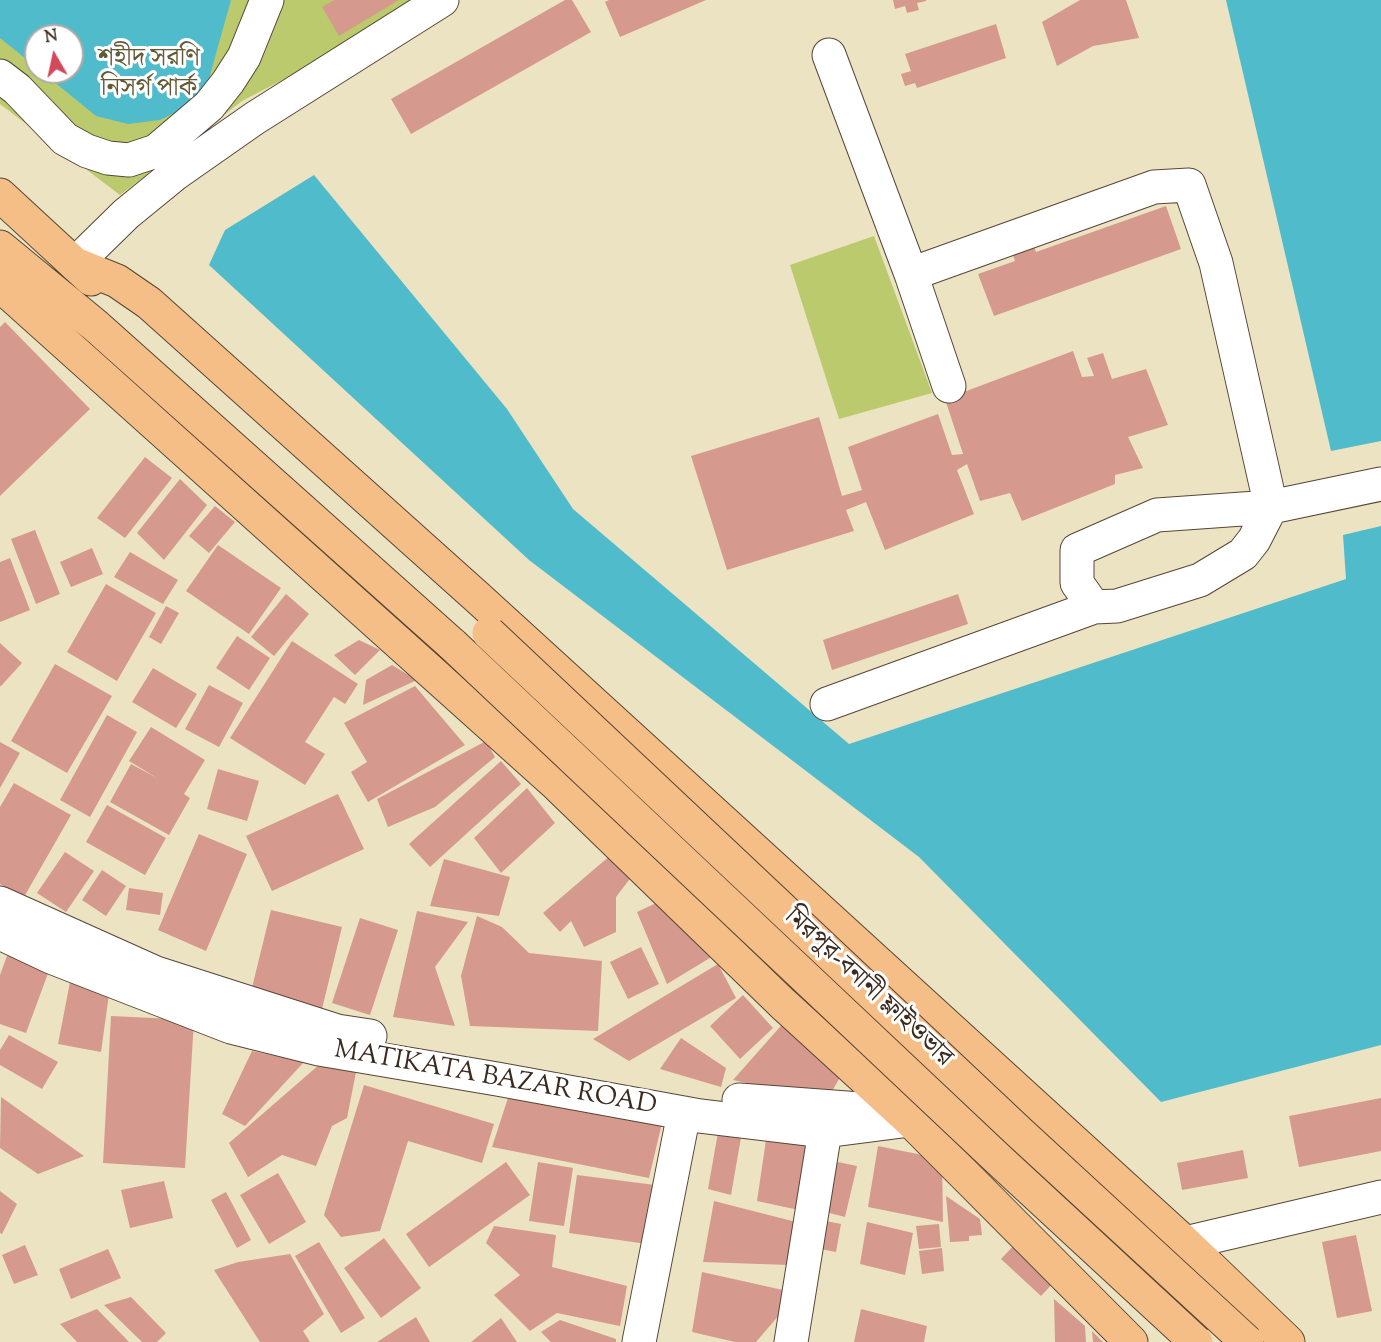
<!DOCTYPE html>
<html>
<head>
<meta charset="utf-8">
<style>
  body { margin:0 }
  #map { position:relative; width:1381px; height:1342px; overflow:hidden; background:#ece3c3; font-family:"Sorts Mill Goudy",serif }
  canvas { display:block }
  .north { position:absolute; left:24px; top:24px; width:60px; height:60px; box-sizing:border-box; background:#fff; border:2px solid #b1aaa5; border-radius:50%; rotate:351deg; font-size:16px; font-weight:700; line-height:24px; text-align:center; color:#3b2a1e }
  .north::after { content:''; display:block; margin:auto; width:21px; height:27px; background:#d1495b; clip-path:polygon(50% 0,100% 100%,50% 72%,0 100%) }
</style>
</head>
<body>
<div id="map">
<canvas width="1381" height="1342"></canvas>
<div class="north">N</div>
</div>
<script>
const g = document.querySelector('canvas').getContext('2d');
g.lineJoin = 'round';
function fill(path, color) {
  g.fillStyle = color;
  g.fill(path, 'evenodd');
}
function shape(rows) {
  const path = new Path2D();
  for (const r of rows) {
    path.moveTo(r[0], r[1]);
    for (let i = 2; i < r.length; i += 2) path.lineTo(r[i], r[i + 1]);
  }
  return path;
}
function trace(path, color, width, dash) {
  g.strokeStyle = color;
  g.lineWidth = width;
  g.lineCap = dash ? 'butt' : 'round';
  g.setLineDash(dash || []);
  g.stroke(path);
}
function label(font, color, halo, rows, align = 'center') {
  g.font = font + ' "Sorts Mill Goudy","Noto Serif Bengali",serif';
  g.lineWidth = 6;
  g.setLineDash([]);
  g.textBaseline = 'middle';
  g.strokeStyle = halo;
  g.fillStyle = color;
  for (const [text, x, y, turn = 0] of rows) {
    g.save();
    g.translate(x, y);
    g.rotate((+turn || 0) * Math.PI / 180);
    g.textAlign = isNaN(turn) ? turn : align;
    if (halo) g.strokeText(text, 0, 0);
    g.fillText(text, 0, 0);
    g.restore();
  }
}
fill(shape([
  [0,0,436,0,242,101,120,195,0,104],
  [36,36,72,36,72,72,36,72],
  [874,236,932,393,839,419,790,265]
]), '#bbca6c');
fill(shape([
  [0,0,231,0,207,86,180,110,160,120,128,124,96,116,42,72,72,72,72,36,36,36,36,67,0,38],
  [1226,0,1381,0,1381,441,1331,451],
  [314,175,507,409,573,509,849,744,1346,579,1343,535,1381,526,1381,1045,1161,1102,919,857,529,560,209,265,225,230]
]), '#50bccb');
fill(shape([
  [334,0,399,0,339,36,322,7],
  [565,0,572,0,591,32,411,134,391,99],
  [609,0,706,0,620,37,605,2],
  [893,0,926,0,926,1,917,3,919,10,907,13,905,6,895,9],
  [1080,0,1126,0,1139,38,1093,46,1057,66,1042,22],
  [996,24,1006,58,917,88,915,83,905,86,901,74,911,71,905,54],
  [1166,206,1181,249,994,316,978,274,1015,261,1006,235,1027,227,1036,252],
  [5,322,90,409,0,496,0,327],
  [1073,351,1082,377,1094,376,1087,358,1103,353,1112,379,1146,369,1168,425,1128,437,1143,468,1115,475,1115,484,1022,521,1010,493,980,501,967,464,957,470,974,514,885,550,866,502,846,510,854,531,727,570,691,456,819,417,842,496,862,490,848,447,938,414,952,455,963,454,945,399],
  [145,457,172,478,125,538,97,518],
  [180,479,207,505,164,560,137,533],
  [215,506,235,522,209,553,189,536],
  [35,530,60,594,36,604,11,539],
  [218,545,281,588,249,634,186,591],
  [92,548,103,574,71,587,60,562],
  [130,552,178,580,163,604,114,577],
  [10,558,30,610,0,622,0,562],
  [106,584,156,613,117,681,67,652],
  [286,594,309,614,274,656,251,637],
  [958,594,968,624,832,670,823,640],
  [166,606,179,613,161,644,149,637],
  [237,636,270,658,249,690,216,668],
  [359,640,380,650,355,675,334,655],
  [292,641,358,684,345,704,334,697,305,742,325,754,305,785,230,738],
  [0,643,22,663,1,686,0,686],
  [55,664,112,696,67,773,11,741],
  [392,665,417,680,363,705,366,680],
  [153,668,197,694,176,728,132,702],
  [209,685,243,703,219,747,185,729],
  [415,686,465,745,368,802,351,772,367,762,344,723],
  [107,715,137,732,90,817,60,800],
  [151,727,205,760,184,794,190,798,169,835,110,802,131,764,157,778,129,761],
  [486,741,495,757,435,807,388,827,377,799],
  [0,742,20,753,0,788],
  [501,761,521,784,430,867,409,844],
  [218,769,259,781,247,821,207,809],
  [14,783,71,815,24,897,0,884,0,807],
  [527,788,555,823,501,873,474,838],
  [338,794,364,849,272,891,246,836],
  [107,805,166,838,145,875,86,842],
  [199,834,247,854,206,951,158,930],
  [65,852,94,871,66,912,37,893],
  [612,854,632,876,616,897,616,932,584,947,571,921,560,932,543,913],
  [444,859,510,877,499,916,430,906],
  [102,870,126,886,106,916,82,900],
  [129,888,163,893,160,915,126,910],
  [667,898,723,950,667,984,637,912],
  [271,910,342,927,321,1013,250,996],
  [417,911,468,922,435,967,455,1026,393,1017],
  [477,916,502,927,529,953,602,961,598,1031,470,1026,461,976],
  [360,918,398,930,370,1015,332,1003],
  [641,947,659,984,628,999,610,962],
  [8,953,50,968,26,1033,0,1024,0,975],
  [718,964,736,998,629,1061,593,1039],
  [71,977,109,994,101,1052,58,1044],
  [743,995,773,1028,740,1059,710,1026],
  [111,1016,194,1020,185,1168,103,1163],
  [787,1019,843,1072,827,1100,733,1080],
  [9,1035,58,1062,42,1089,0,1065,0,1050],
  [681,1038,726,1068,721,1087,660,1069],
  [252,1051,304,1062,245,1126,222,1114],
  [320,1064,356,1072,347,1118,332,1126,316,1166,282,1155,248,1177,229,1143],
  [364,1085,494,1124,482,1163,408,1141,380,1231,341,1237,324,1215],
  [1,1097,84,1156,38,1174,0,1148],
  [508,1098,662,1123,649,1178,492,1147],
  [1381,1098,1381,1151,1299,1167,1289,1116],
  [720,1121,743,1126,731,1195,708,1189],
  [767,1133,818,1143,808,1212,757,1201],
  [878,1146,942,1159,943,1222,868,1207],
  [1243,1150,1248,1178,1182,1190,1177,1163],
  [833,1161,857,1166,845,1217,822,1211],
  [506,1162,530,1195,429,1267,406,1234],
  [538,1162,573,1168,564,1226,529,1221],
  [278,1173,306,1222,269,1244,240,1195],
  [577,1175,655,1185,647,1244,569,1233],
  [164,1181,173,1218,130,1228,121,1190],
  [0,1191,17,1204,2,1234,0,1233],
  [226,1192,251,1240,237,1248,211,1200],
  [946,1196,980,1219,982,1235,969,1236,969,1241,950,1242],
  [714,1201,796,1222,788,1265,703,1262],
  [816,1219,841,1224,836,1252,810,1247],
  [867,1222,913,1233,905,1275,860,1264],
  [939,1224,941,1247,919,1249,916,1226],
  [494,1226,556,1235,552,1267,627,1286,620,1326,557,1313,530,1331,494,1295,520,1275,486,1243],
  [1356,1235,1372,1311,1337,1318,1322,1242],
  [384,1238,421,1288,381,1318,344,1268],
  [319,1242,365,1318,341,1333,295,1256],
  [1017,1242,1056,1280,1041,1296,1001,1259],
  [25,1245,38,1275,14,1284,2,1255],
  [942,1248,944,1271,922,1274,919,1251],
  [108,1249,121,1278,71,1299,59,1269],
  [290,1254,324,1314,303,1331,310,1342,260,1342,214,1270,238,1262],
  [702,1272,792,1292,780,1314,756,1342,735,1342,692,1332],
  [131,1297,166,1333,157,1342,142,1342,104,1305],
  [1054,1299,1085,1326,1086,1342,1055,1342],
  [97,1309,129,1342,77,1342,60,1324],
  [861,1309,927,1326,924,1342,854,1342],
  [416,1317,430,1342,377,1342],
  [501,1318,517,1342,471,1342],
  [560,1320,616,1339,616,1342,551,1342,541,1332],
  [1092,1331,1103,1342,1093,1342]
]), '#d59a8d');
const minor = shape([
  [829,55,911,274,1154,187,1189,185,1216,263,1271,507,1254,540,1243,554,1200,580,1117,606,1094,607,1077,583,1077,550,1157,515,1271,507,1381,484],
  [0,76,17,89,65,139,87,151,108,158,129,160,156,151,209,106,228,82,244,57,267,0],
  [75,264,126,214,175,174,255,118,442,0],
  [911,274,949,386],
  [827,704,1094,607],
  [0,903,156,973,337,1031,370,1036],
  [0,933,51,957,231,1027,319,1049,497,1079,700,1116,825,1131,910,1120,930,1110],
  [739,1100,860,1109,878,1102],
  [1185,1243,1381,1197],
  [639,1342,684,1113],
  [791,1342,825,1131]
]);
const major = shape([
  [0,195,91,279],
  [0,247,96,326,453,645],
  [75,264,117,281,149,303,477,597,1185,1243,1288,1342],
  [0,285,555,783,782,1003,910,1120,1131,1342]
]);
trace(minor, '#564637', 35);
trace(major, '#564637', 35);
trace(minor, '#fff', 33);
trace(major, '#f6be87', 33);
const majorBridge = shape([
  [489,633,1019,1132,1247,1342],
  [453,645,998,1159,1196,1342]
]);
trace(majorBridge, '#564637', 35, []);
trace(majorBridge, '#f6be87', 33);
label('26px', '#615a35', '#fff', [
  ["শহীদ সরণি",149,61],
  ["নিসর্গ পার্ক",149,91]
]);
label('26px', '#3b2a1e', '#fff', [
  ["মিরপুর-বনানী ফ্লাইওভার",867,989,43],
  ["MATIKATA BAZAR ROAD",495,1080,10]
]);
</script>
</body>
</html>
